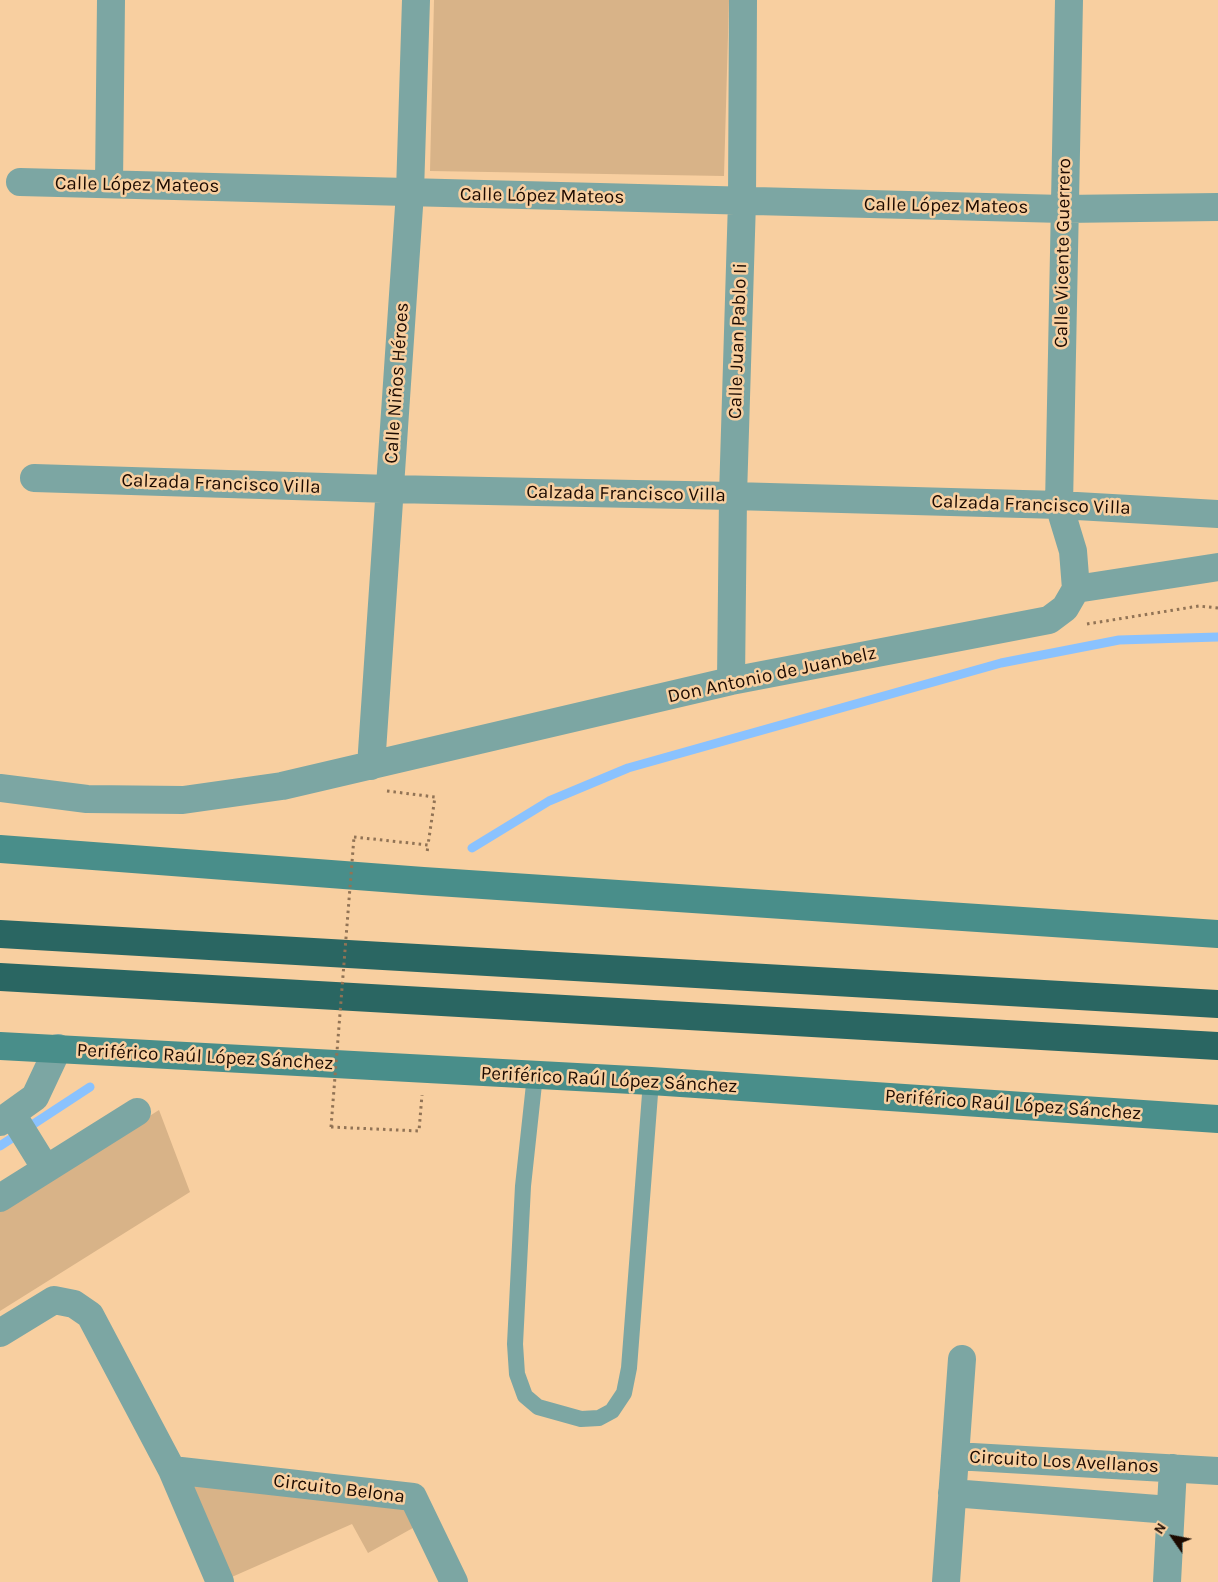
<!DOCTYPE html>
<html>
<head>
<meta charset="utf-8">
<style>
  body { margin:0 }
  #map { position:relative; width:1218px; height:1582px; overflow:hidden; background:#f8cfa0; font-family:Karla,sans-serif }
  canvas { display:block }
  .north { position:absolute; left:1148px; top:1512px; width:50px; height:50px; -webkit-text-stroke:4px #f8cfa0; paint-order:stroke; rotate:303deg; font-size:14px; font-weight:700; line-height:20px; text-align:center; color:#1c0a00 }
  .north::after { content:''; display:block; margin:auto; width:18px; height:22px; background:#1c0a00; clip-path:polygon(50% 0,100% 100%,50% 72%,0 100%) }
</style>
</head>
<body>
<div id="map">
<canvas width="1218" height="1582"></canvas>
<div class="north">N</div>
</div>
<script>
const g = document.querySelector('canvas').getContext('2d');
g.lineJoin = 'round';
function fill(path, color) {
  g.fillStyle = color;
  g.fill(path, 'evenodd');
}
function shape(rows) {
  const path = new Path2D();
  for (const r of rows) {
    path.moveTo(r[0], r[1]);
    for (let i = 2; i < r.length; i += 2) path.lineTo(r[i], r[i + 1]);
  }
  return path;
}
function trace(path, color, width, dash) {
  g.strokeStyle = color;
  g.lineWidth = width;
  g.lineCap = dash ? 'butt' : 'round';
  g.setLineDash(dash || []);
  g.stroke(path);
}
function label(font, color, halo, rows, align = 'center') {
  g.font = font + ' Karla,sans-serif';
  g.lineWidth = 5;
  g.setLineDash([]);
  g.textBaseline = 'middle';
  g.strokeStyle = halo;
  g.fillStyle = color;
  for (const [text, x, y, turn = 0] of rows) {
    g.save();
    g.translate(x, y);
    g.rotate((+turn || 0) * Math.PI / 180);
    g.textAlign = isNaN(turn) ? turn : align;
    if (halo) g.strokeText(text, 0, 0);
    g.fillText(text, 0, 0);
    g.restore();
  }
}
fill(shape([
  [434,0,729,0,724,176,430,171],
  [159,1110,190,1192,0,1311,0,1210],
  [180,1475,409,1501,420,1524,368,1553,352,1524,225,1580]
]), '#d8b388');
trace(shape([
  [472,848,549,801,628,768,1001,663,1119,640,1218,637],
  [0,1146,90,1087]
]), '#8ac2fe', 9);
trace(shape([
  [1087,624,1199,606,1218,608],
  [387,791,435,797,428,845],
  [354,837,428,845,427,853],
  [331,1127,419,1131,422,1095]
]), '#917355', 3, [2.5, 4]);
trace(shape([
  [535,1075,523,1186,515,1344,517,1374,525,1396,538,1407,581,1419,599,1418,612,1411,624,1393,629,1368,651,1081]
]), '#7ca6a3', 16);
trace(shape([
  [20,182,1063,209,1218,207],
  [109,184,111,0],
  [34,478,390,489,733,496,1059,505,1218,514],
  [1076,589,1218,567],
  [731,681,733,496,742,201,743,0],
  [371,766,410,192,416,0],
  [0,788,87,799,183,800,282,786,731,681,1049,620,1065,608,1076,589,1073,551,1059,505,1069,0],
  [12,1114,46,1169],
  [0,1122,35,1097,58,1048],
  [0,1198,137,1112],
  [0,1333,54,1300,74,1304,90,1315,172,1470,220,1582],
  [955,1456,1218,1471],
  [172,1470,413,1497,454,1582],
  [952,1493,1170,1510],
  [946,1582,962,1359],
  [1167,1582,1173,1468]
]), '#7ca6a3', 28);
trace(shape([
  [0,849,423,881,1218,934],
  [0,1046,651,1081,1218,1119]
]), '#498e8a', 28);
trace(shape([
  [0,934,1218,1004],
  [0,977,1218,1046]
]), '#2a6662', 28);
trace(shape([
  [331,1127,354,837]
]), '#917355', 3, [2.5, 4]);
label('19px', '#1c0a00', '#f8cfa0', [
  ["Calle López Mateos",137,185,1],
  ["Calle López Mateos",542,196,1],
  ["Calle López Mateos",946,206,1],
  ["Calle Vicente Guerrero",1063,253,-89],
  ["Calle Juan Pablo Ii",738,341,-88],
  ["Calle Niños Héroes",397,383,-86],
  ["Calzada Francisco Villa",221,484,2],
  ["Calzada Francisco Villa",626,494,1],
  ["Calzada Francisco Villa",1031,505,2],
  ["Don Antonio de Juanbelz",772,675,-12],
  ["Periférico Raúl López Sánchez",205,1057,3],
  ["Periférico Raúl López Sánchez",609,1080,3],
  ["Periférico Raúl López Sánchez",1013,1105,4],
  ["Circuito Los Avellanos",1064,1462,3],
  ["Circuito Belona",339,1489,7]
]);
</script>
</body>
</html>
